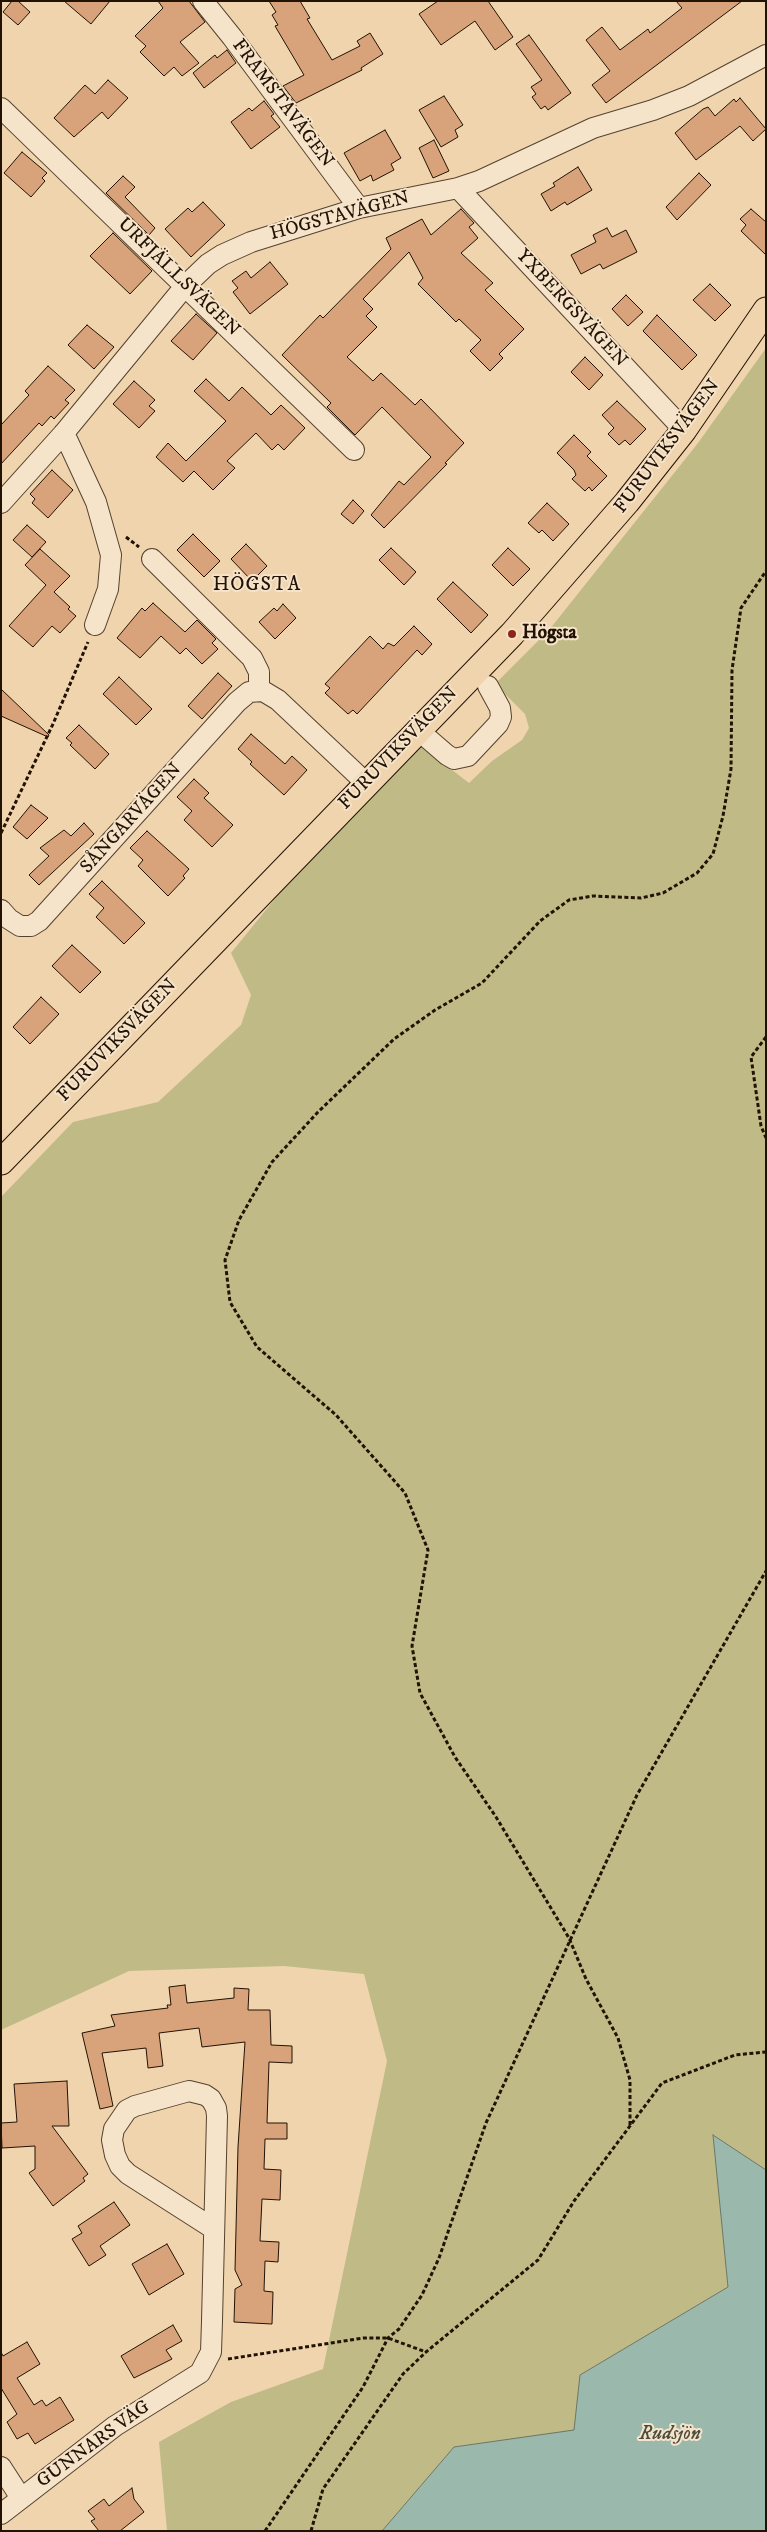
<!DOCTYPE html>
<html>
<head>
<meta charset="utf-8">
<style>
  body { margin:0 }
  #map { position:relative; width:767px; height:2532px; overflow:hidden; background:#efd4ae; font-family:"IM FELL DW Pica",serif }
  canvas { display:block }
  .frame { position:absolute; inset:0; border:2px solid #221203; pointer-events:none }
</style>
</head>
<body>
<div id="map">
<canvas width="767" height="2532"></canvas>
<div class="frame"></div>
</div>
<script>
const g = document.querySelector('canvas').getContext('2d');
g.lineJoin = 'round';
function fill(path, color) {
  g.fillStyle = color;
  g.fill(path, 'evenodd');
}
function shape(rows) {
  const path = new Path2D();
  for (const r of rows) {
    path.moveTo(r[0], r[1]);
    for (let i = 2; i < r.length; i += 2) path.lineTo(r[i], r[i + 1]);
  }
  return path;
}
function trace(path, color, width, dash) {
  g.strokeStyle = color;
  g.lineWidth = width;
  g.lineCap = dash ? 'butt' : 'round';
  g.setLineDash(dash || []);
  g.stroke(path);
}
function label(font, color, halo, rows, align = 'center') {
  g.font = font + ' "IM FELL DW Pica",serif';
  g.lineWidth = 4;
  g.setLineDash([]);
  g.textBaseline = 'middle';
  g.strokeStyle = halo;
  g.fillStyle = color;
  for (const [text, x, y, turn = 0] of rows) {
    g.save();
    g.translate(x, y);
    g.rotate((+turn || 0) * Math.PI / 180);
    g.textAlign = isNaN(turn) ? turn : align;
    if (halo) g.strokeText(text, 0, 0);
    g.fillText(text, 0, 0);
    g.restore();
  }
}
fill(shape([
  [766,348,766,2170,713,2135,728,2287,580,2375,574,2431,454,2447,382,2531,167,2531,159,2442,231,2402,323,2369,387,2061,364,1974,284,1966,129,1971,1,2030,1,1197,73,1122,158,1102,241,1025,251,995,231,953,286,885,421,746,469,783,492,761,522,740,529,728,525,714,495,684,549,630,698,443]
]), '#c0bb86');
const water = shape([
  [713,2135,766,2170,766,2531,382,2531,454,2447,574,2430,580,2375,728,2287,713,2135]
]);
fill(water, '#9ab8ac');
trace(water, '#6a7668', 1);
const building = shape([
  [12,1,18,1,30,12,18,25,3,12,12,1],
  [64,1,110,1,91,24,64,1],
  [158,1,189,1,205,22,180,42,199,63,182,76,174,67,164,76,140,52,146,46,135,36,163,8,158,1],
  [269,1,300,1,310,18,307,19,332,60,360,46,357,41,370,33,383,54,361,68,362,70,296,103,283,86,304,75,275,26,278,25,272,15,276,12,269,1],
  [438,1,488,1,513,37,495,50,475,21,441,45,419,14,438,1],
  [676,1,742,1,606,103,592,85,610,71,586,40,602,27,620,50,648,29,650,33,682,8,676,1],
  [529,35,571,93,548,110,545,106,541,109,532,97,536,94,531,87,542,80,516,44,529,35],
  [227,50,236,63,204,88,193,73,215,55,217,58,227,50],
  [108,80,128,98,108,119,102,112,74,137,54,118,85,85,95,94,108,80],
  [444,96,463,125,455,130,458,137,441,147,419,110,444,96],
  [740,98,766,129,753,141,740,126,696,160,675,133,703,109,708,107,715,116,734,99,736,102,740,98],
  [264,101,274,114,271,116,280,127,251,149,231,122,249,108,252,111,264,101],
  [385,130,401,158,391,164,394,170,373,181,371,175,360,181,344,153,385,130],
  [434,140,449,171,433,178,419,148,434,140],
  [22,152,47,173,42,178,45,181,31,197,4,173,22,152],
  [578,167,592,190,567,205,565,202,551,211,541,194,555,186,553,183,578,167],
  [699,173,711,185,677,220,666,207,699,173],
  [123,176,135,187,125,197,155,228,149,235,106,193,123,176],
  [203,202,225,225,191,257,165,229,188,208,192,212,203,202],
  [461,209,474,223,469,227,478,238,461,253,493,283,485,290,524,329,499,354,503,358,490,371,470,351,481,340,459,319,456,322,418,284,423,278,409,252,363,299,373,309,366,316,377,327,347,357,373,381,381,373,415,405,421,399,464,443,445,463,447,464,384,528,371,515,399,481,404,485,431,457,382,407,355,435,327,407,331,403,282,355,320,315,323,318,391,249,386,238,422,219,431,235,461,209],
  [751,209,766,222,766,255,741,231,746,225,740,219,751,209],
  [607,228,612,237,626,230,637,252,603,269,600,264,581,274,571,255,596,242,593,235,607,228],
  [113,233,152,271,130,294,90,256,113,233],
  [270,262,288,284,250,314,233,292,238,288,232,281,246,271,251,278,270,262],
  [710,284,731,305,715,321,693,300,710,284],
  [626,295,643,312,628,326,612,309,626,295],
  [196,314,217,333,193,360,171,341,196,314],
  [657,315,697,355,682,370,643,331,657,315],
  [87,325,114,347,94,369,68,345,87,325],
  [585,357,603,375,589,390,571,372,585,357],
  [48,366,75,390,65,400,69,403,54,419,51,416,42,426,39,423,1,464,1,425,29,395,25,391,48,366],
  [206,379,229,401,242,387,271,415,281,405,305,428,284,450,278,444,272,450,256,433,227,461,235,468,213,490,194,471,183,482,156,457,168,443,186,461,226,421,194,391,206,379],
  [134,381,155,400,149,406,155,411,139,428,113,404,134,381],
  [617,401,646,429,630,445,625,440,619,445,608,434,614,428,602,415,617,401],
  [574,435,591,452,587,456,607,476,592,491,589,487,585,491,572,479,576,475,574,470,557,453,574,435],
  [52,470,73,490,48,518,32,503,35,499,30,494,52,470],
  [353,500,364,511,353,524,341,514,353,500],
  [547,503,569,524,553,541,542,530,539,533,528,523,547,503],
  [27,525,46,542,32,557,13,540,27,525],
  [193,534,220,561,204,577,177,550,193,534],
  [246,544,267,566,252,581,231,559,246,544],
  [391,548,416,572,404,585,379,560,391,548],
  [508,548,530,569,513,586,492,565,508,548],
  [40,549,70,576,54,592,70,607,68,609,76,616,60,633,52,626,33,647,9,626,46,585,25,565,40,549],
  [453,582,488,615,471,633,437,599,453,582],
  [153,603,185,632,197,620,216,639,212,643,218,649,202,664,186,648,180,654,161,636,140,658,117,638,142,608,145,611,153,603],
  [283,604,296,618,275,639,259,622,274,608,277,611,283,604],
  [414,626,432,644,422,655,417,650,357,714,353,710,348,714,325,693,330,688,325,684,370,636,383,649,388,643,394,646,414,626],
  [218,673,232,686,202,719,188,706,218,673],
  [119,677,152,709,136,725,103,694,119,677],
  [1,689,49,735,48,737,1,716,1,689],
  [79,725,109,754,95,769,70,745,72,743,66,738,79,725],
  [251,734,285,764,292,756,307,770,284,795,250,764,252,762,238,749,251,734],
  [194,779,209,793,204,798,233,825,212,847,184,820,192,811,177,797,194,779],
  [31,805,48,818,27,839,13,827,31,805],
  [84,823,94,834,39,885,29,875,49,856,40,848,64,830,71,836,84,823],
  [147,831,189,869,183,876,185,878,168,896,138,866,143,860,130,848,147,831],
  [102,881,145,923,124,944,96,917,104,908,89,894,102,881],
  [72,945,101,972,80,993,52,966,72,945],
  [41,997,59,1014,30,1044,13,1027,41,997],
  [185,1985,187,2003,234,1998,234,1988,249,1989,248,2010,270,2010,271,2045,292,2046,292,2063,269,2062,267,2123,287,2123,287,2139,265,2139,264,2169,281,2170,280,2200,262,2199,260,2241,279,2242,278,2262,265,2261,264,2291,273,2292,272,2324,234,2322,235,2289,242,2285,235,2270,238,2147,245,2042,202,2047,199,2028,159,2033,163,2066,148,2068,146,2048,102,2053,113,2106,100,2109,82,2033,115,2026,111,2015,168,2008,167,2005,171,2005,169,1987,185,1985],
  [67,2081,69,2126,52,2126,88,2174,83,2178,85,2181,53,2206,29,2173,35,2169,35,2146,2,2148,1,2123,17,2122,14,2084,67,2081],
  [114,2202,130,2225,100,2246,106,2255,89,2266,72,2239,82,2233,78,2226,114,2202],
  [167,2244,184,2274,149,2295,132,2264,167,2244],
  [173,2325,182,2341,166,2350,172,2359,134,2378,121,2356,173,2325],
  [27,2342,40,2364,17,2378,34,2405,42,2400,46,2406,60,2397,74,2420,35,2444,28,2433,17,2439,7,2422,17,2414,1,2388,1,2352,3,2356,27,2342],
  [132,2488,134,2499,144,2512,120,2531,99,2531,91,2521,95,2519,88,2511,104,2499,109,2506,132,2488]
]);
fill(building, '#d8a37a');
trace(building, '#221203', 1);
const minor = shape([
  [203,1,232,37,359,208],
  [1,108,354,450],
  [458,188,684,430],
  [64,433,96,502,111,555,108,589,95,625],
  [1,503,64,433,186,285,208,264,222,255,251,242,359,208,458,188,479,181,593,128,653,110,689,96,766,55],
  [152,559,252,658,259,672,259,690],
  [418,730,447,755,454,759,468,756,498,724,501,717,500,708,488,686],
  [1,910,9,919,20,926,31,926,39,921,237,702,249,692,263,691,278,700,366,783],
  [1,2467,21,2498],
  [1,2514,115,2426,200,2373,211,2352,212,2321,217,2116,216,2108,211,2099,205,2095,189,2091,135,2106,127,2110,114,2129,112,2140,115,2155,120,2166,128,2174,214,2229]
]);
const major = shape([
  [1,1162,512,634,627,502,684,430,766,310]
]);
trace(minor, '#55422e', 22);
trace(major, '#221203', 27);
trace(shape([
  [126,537,139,547],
  [1,833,53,724,88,642],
  [766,1037,751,1057,761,1126,766,1138],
  [630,2125,630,2080,618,2038,586,1979,569,1938,496,1817,455,1757,420,1693,412,1646,428,1550,405,1493,336,1415,257,1347,230,1302,225,1260,239,1220,272,1162,318,1112,394,1039,435,1010,482,983,540,921,569,900,593,896,641,898,663,893,697,873,713,854,723,816,731,769,732,670,741,608,766,571],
  [228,2359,363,2338,388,2338,426,2352],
  [265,2531,363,2387,388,2338,399,2329,422,2295,439,2258,486,2123,637,1795,766,1571],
  [311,2531,323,2489,403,2374,426,2352,538,2260,574,2201,662,2083,735,2055,766,2052]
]), '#221203', 3, [4, 2.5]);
trace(minor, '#f5e3ca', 20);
trace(major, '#efd4ae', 25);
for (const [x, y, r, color] of [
  [512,634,5,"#8f2418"]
]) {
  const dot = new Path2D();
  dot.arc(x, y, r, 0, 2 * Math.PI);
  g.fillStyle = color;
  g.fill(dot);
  trace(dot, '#f5e3ca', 2);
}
label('19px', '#221203', '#f5e3ca', [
  ["FRAMSTAVÄGEN",282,104,53],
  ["HÖGSTAVÄGEN",340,217,-15],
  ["URFJÄLLSVÄGEN",178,278,44],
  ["YXBERGSVÄGEN",571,309,47],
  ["FURUVIKSVÄGEN",668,447,-53],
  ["FURUVIKSVÄGEN",399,749,-46],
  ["SÅNGARVÄGEN",132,819,-48],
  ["FURUVIKSVÄGEN",118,1041,-46],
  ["GUNNARS VÄG",94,2445,-36]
]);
label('bold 19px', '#221203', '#f5e3ca', [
  ["Högsta",522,634]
], 'left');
g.letterSpacing = '1px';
label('20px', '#221203', '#f5e3ca', [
  ["HÖGSTA",257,586]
]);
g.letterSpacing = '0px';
label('italic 20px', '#4c4c3e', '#f5e3ca', [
  ["Rudsjön",670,2435]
]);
</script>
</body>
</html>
